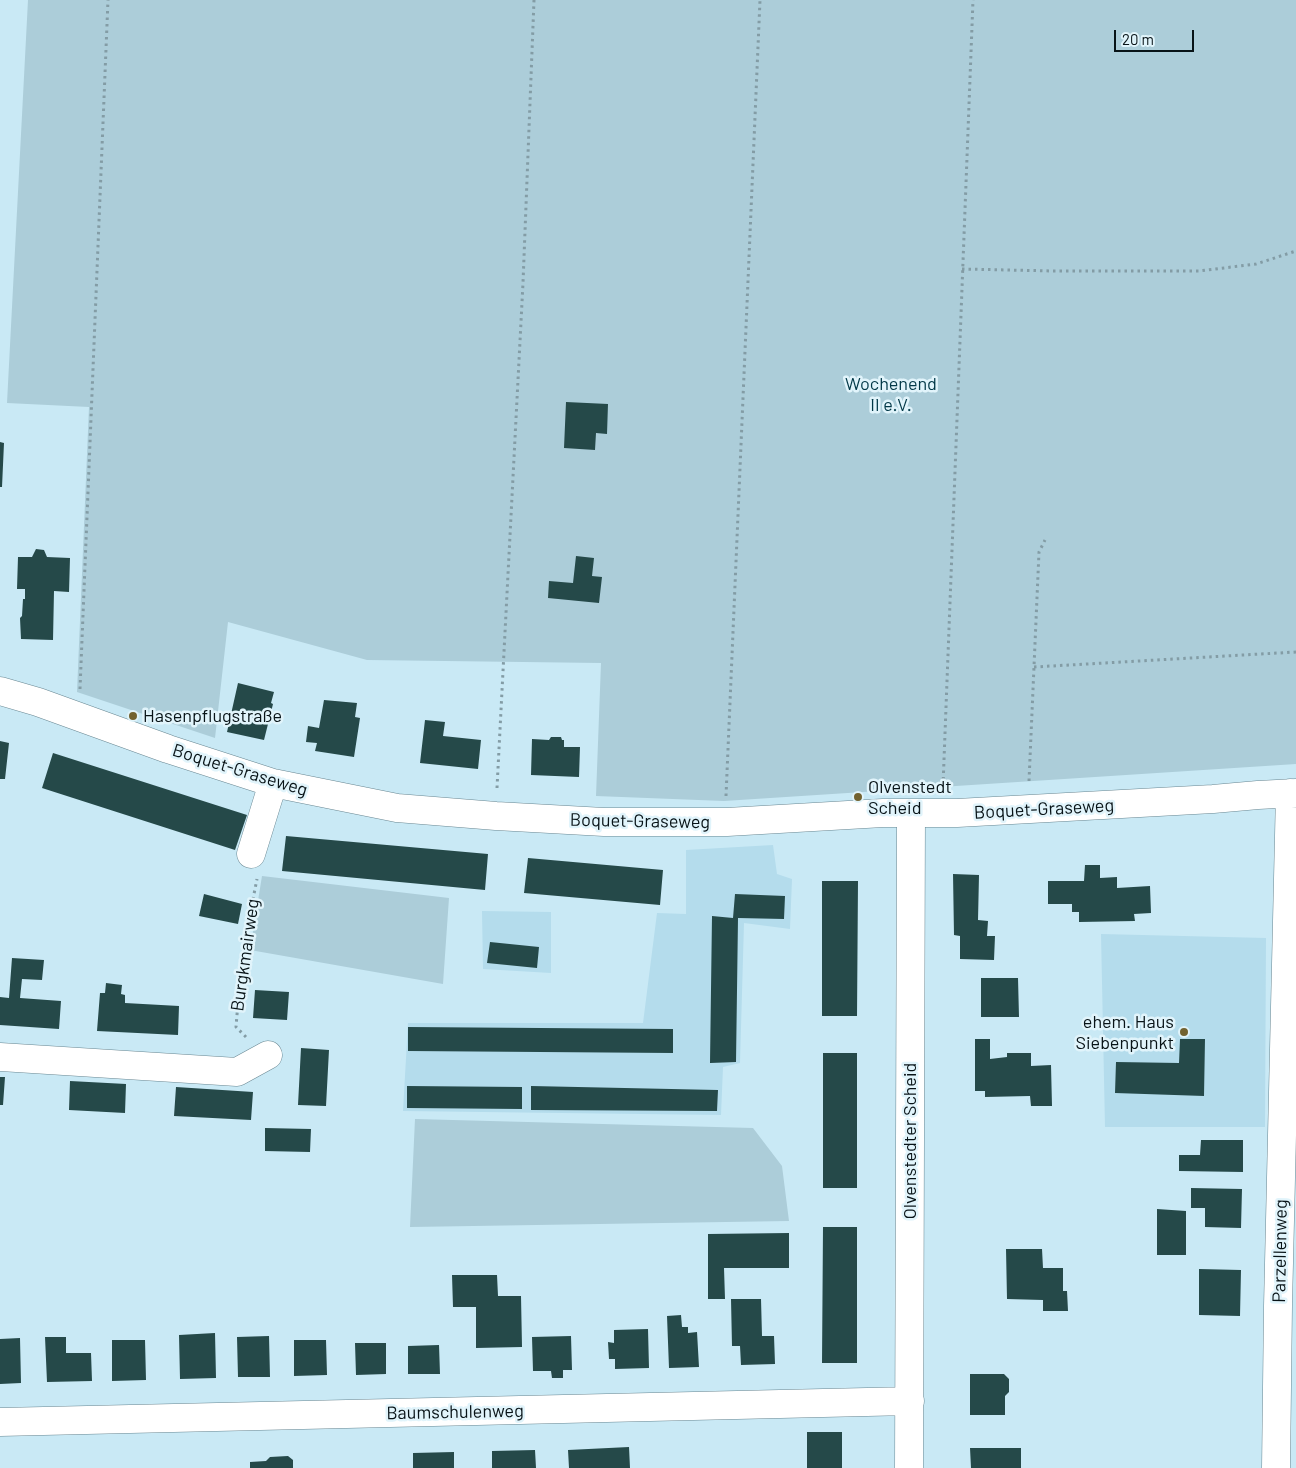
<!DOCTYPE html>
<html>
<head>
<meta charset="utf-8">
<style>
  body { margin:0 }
  #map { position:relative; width:1296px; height:1468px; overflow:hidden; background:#c9e9f5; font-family:Barlow,sans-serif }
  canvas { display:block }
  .scale { position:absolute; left:1114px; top:30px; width:80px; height:22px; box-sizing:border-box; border:2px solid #081317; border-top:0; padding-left:6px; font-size:15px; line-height:18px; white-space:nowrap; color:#081317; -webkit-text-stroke:4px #e1f4fb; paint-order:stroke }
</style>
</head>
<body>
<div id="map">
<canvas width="1296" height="1468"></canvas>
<div class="scale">20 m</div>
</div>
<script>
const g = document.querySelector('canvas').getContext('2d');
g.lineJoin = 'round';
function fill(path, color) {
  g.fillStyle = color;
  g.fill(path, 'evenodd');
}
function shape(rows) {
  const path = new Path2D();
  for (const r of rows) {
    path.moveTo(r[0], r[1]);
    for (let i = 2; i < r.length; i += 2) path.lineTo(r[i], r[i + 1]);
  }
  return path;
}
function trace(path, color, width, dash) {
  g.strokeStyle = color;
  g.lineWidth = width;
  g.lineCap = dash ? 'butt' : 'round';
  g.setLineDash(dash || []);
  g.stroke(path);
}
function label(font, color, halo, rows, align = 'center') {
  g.font = font + ' Barlow,sans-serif';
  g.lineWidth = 5;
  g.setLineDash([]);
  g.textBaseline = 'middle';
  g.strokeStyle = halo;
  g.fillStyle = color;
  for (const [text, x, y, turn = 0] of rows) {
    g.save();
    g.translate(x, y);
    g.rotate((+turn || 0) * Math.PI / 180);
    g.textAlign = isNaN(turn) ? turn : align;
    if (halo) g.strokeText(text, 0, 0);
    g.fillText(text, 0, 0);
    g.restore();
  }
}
fill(shape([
  [773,845,777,874,792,879,790,929,744,923,740,1063,723,1067,721,1115,403,1111,408,1023,643,1023,657,913,686,914,686,850],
  [482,911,551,912,551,973,483,969],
  [1101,934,1266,938,1265,1127,1105,1127]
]), '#b4dcec');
fill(shape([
  [28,0,1296,0,1296,764,724,801,596,796,601,663,367,660,228,622,215,738,77,692,89,407,7,403],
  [262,876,449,898,443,984,250,950],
  [415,1119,753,1128,782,1166,789,1221,410,1227]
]), '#accdd9');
fill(shape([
  [566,402,608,404,607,434,596,433,595,450,564,448],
  [0,442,4,443,2,487,0,487],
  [36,549,44,550,47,557,70,558,69,592,54,591,53,640,21,639,20,618,22,616,23,599,25,599,25,589,17,589,18,557,32,557],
  [576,556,594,558,592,576,602,577,599,603,548,598,549,581,573,583],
  [238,683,274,692,271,703,273,704,264,740,227,732],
  [324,700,357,703,355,717,360,718,354,757,315,751,317,743,306,742,308,726,319,728],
  [425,720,445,722,443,736,481,740,478,769,420,763],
  [551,737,561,737,562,740,564,740,564,747,580,747,579,777,531,775,532,739,549,740],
  [0,741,9,743,5,779,0,779],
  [53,753,247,815,235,850,42,788],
  [286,836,488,854,485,890,282,871],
  [528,858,663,870,660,905,524,893],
  [1085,865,1100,865,1100,878,1117,877,1117,888,1150,886,1151,913,1134,914,1135,921,1079,922,1079,912,1072,912,1072,904,1048,904,1048,881,1084,881],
  [953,874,979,875,978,920,988,921,987,936,995,936,994,960,960,959,960,936,954,935],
  [822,881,858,881,857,1016,822,1016],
  [204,894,242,904,238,924,199,916],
  [735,894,785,896,784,919,738,918,736,1062,710,1063,712,916,733,918],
  [490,942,539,947,537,968,487,963],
  [12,958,44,960,42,980,22,979,20,998,61,1001,59,1029,0,1025,0,997,9,998],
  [981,978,1018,978,1019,1017,981,1017],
  [106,983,122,985,121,994,125,995,125,1003,179,1006,178,1035,97,1031,100,993,105,993],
  [255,990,289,992,287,1020,253,1018],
  [408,1027,673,1029,673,1053,408,1051],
  [975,1039,990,1039,990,1059,1007,1057,1007,1053,1031,1053,1031,1066,1051,1065,1052,1106,1031,1106,1030,1096,985,1097,985,1091,975,1091],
  [1180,1039,1205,1039,1204,1096,1115,1093,1116,1062,1179,1063],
  [301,1048,329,1050,326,1106,298,1105],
  [823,1053,857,1053,857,1188,823,1188],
  [0,1077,5,1077,3,1105,0,1105],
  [70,1081,126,1084,125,1113,69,1110],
  [407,1086,522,1087,522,1109,407,1108],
  [531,1086,718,1090,717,1111,531,1110],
  [176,1087,253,1092,251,1120,174,1116],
  [265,1128,311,1129,310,1152,265,1151],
  [1201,1140,1243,1140,1243,1172,1179,1171,1179,1155,1200,1155],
  [1191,1188,1242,1189,1241,1228,1205,1227,1205,1208,1191,1208],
  [1157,1209,1186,1211,1186,1255,1157,1255],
  [823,1227,857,1227,857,1363,822,1363],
  [789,1233,789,1268,724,1268,725,1299,708,1299,708,1234],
  [1006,1249,1042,1249,1043,1268,1063,1268,1063,1291,1067,1291,1068,1311,1043,1311,1043,1300,1007,1299],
  [1199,1269,1241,1270,1240,1316,1199,1315],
  [452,1275,497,1275,498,1296,521,1296,522,1347,476,1348,476,1307,453,1307],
  [731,1299,761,1299,762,1336,774,1336,775,1364,741,1365,740,1346,732,1346],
  [681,1315,682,1327,688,1327,688,1333,697,1332,699,1367,669,1368,667,1316],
  [648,1329,649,1368,615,1369,615,1359,609,1359,608,1342,614,1343,614,1330],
  [215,1333,216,1378,180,1379,179,1335],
  [269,1336,270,1377,238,1377,237,1337],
  [571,1336,572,1370,563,1370,563,1378,552,1378,551,1371,533,1371,532,1337],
  [45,1337,66,1337,66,1353,91,1353,92,1381,47,1382],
  [20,1338,21,1383,0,1384,0,1339],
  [112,1340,145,1340,146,1380,112,1381],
  [294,1340,326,1340,327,1375,294,1376],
  [355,1343,386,1343,386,1374,356,1375],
  [439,1345,440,1374,408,1374,408,1346],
  [970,1374,1004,1374,1009,1379,1009,1392,1005,1396,1005,1415,970,1415],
  [807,1432,842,1432,842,1468,807,1468],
  [629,1447,630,1468,569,1468,568,1450],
  [970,1448,1021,1448,1021,1468,971,1468],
  [535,1450,536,1468,492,1468,492,1451],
  [454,1452,454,1468,413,1468,413,1453],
  [288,1456,293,1460,293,1468,250,1468,250,1462,266,1461,270,1457]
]), '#254949');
const minor = shape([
  [0,691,38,702,168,749,273,783,397,808,496,816,604,822,727,822,883,813,957,813,1213,799,1258,795,1296,793],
  [251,854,273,783],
  [0,1057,237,1072,268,1055],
  [0,1422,910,1401],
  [909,1468,911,813],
  [1276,1468,1278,1306,1290,793]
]);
trace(minor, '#698792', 29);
trace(shape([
  [962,269,1054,271,1199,271,1256,264,1296,251],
  [1034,667,1296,652],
  [80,689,108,0],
  [1029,781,1039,552,1045,540],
  [943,786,973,0],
  [497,788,523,283,534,0],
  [726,796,760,0],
  [246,1037,236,1027,242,954,257,879]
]), '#839ca5', 3, [2.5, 4]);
trace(minor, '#fff', 28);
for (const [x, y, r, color] of [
  [133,716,5,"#726230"],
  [858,797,5,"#726230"],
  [1184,1032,5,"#726230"]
]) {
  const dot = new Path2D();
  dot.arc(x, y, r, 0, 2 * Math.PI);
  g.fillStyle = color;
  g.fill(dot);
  trace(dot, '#e1f4fb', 2);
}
label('18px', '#023847', '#e1f4fb', [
  ["Wochenend",891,384],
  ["II e.V.",891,405]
]);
label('18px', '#081317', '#e1f4fb', [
  ["Hasenpflugstraße",143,716],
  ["Olvenstedt",868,787],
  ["Scheid",868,808],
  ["ehem. Haus",1174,1022,"right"],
  ["Siebenpunkt",1174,1043,"right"]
], 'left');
label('18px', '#081317', '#e1f4fb', [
  ["Boquet-Graseweg",240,770,17],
  ["Boquet-Graseweg",1044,809,-3],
  ["Boquet-Graseweg",640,821,1],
  ["Burgkmairweg",245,955,-82],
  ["Olvenstedter Scheid",910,1141,-90],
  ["Parzellenweg",1280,1251,-89],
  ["Baumschulenweg",455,1412,-1]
]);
</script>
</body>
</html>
